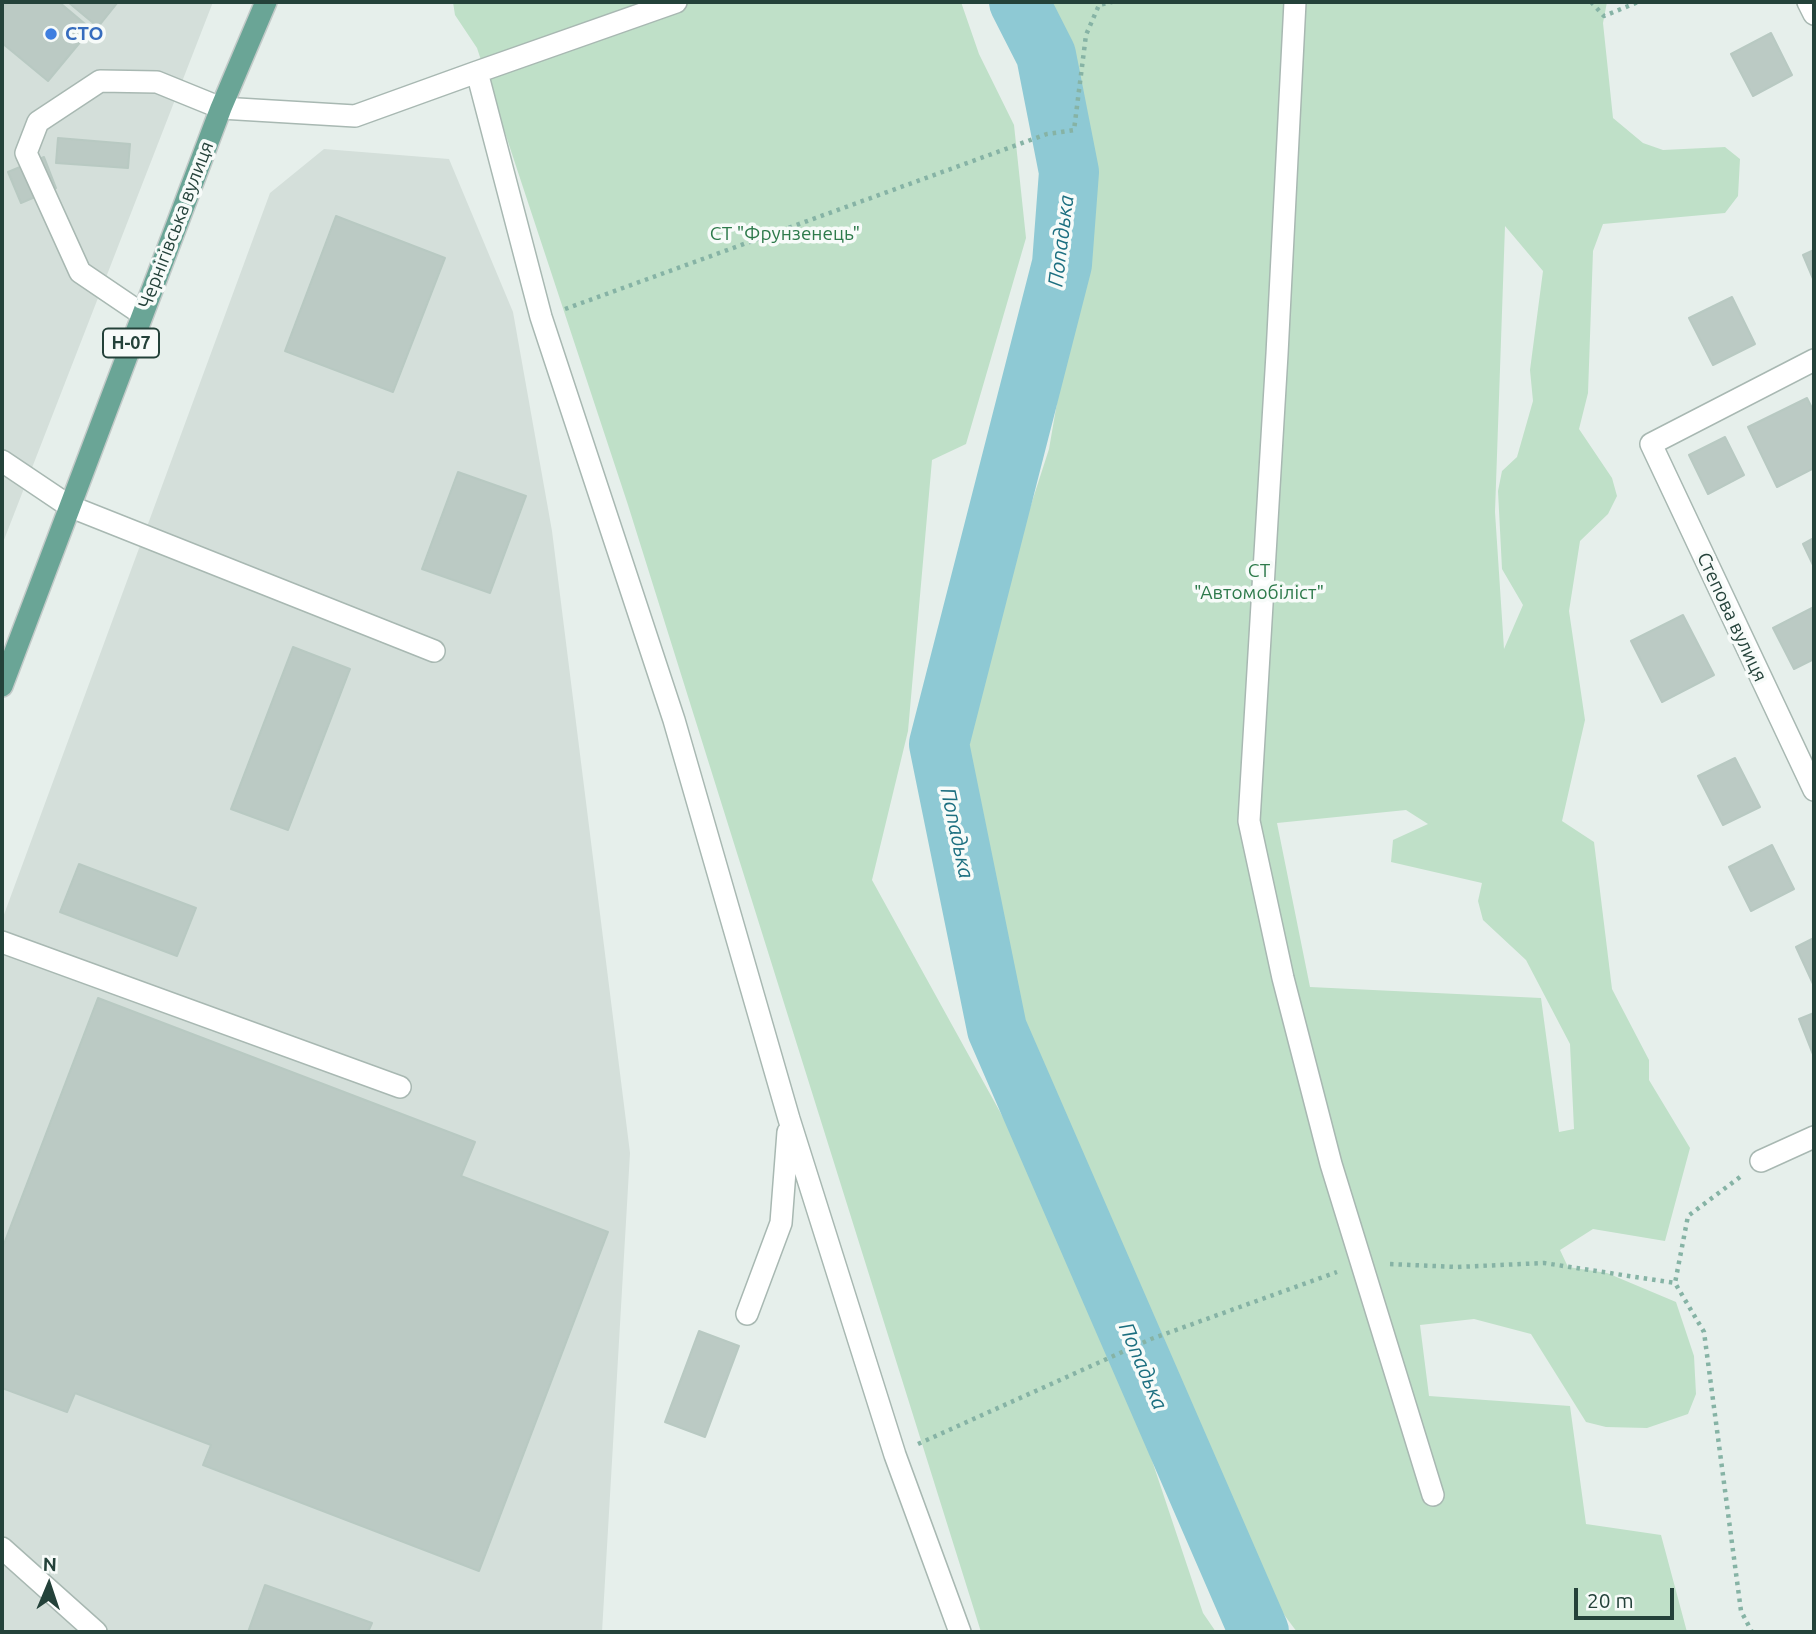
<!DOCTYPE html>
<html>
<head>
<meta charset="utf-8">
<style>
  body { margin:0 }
  #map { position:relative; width:1816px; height:1634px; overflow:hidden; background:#e6efeb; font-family:Ubuntu,sans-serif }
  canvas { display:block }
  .frame { position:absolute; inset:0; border:4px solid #24423a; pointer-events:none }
  .north { position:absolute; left:14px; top:1550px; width:70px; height:70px; -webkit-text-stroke:5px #f7fbf9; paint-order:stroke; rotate:2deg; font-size:19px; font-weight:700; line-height:28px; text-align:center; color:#24423a }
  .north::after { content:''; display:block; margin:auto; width:24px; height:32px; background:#24423a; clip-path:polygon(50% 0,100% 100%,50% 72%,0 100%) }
  .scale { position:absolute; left:1574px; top:1588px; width:100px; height:32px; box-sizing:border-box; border:4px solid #24423a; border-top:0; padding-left:9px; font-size:21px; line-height:24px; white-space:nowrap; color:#24423a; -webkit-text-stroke:5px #f7fbf9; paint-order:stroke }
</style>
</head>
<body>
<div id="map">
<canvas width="1816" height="1634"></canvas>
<div class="frame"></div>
<div class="north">N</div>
<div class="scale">20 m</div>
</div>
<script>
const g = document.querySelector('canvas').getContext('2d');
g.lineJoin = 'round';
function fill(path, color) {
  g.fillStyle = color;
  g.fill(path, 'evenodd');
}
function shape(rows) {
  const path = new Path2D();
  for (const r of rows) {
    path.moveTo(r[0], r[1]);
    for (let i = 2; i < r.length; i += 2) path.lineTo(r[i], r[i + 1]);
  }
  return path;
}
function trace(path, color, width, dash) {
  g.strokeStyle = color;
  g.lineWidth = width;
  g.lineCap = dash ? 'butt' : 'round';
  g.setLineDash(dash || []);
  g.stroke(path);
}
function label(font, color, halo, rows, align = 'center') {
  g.font = font + ' Ubuntu,sans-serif';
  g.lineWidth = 7;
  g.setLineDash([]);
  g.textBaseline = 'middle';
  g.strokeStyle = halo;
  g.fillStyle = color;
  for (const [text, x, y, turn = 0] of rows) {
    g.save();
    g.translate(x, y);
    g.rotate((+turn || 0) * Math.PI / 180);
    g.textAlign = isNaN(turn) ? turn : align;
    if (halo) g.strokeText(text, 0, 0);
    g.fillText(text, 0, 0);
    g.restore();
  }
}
fill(shape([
  [2,2,213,2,2,545],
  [324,149,449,159,513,312,552,531,630,1153,602,1632,2,1632,2,920,270,193]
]), '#d4dfda');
fill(shape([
  [453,2,961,2,979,54,1014,125,1026,238,966,444,932,460,908,731,872,880,1026,1159,1099,1302,1203,1613,1216,1632,981,1632,628,505,477,48,455,15],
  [1043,2,1607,2,1603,23,1613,118,1643,143,1663,150,1725,147,1740,159,1738,196,1725,213,1603,224,1593,251,1588,393,1579,429,1612,478,1617,496,1608,514,1580,541,1569,611,1585,720,1562,821,1594,842,1612,989,1649,1060,1649,1080,1690,1148,1665,1241,1593,1229,1560,1250,1568,1267,1607,1273,1676,1302,1694,1356,1696,1394,1688,1414,1647,1428,1606,1427,1586,1422,1531,1334,1474,1319,1420,1325,1429,1396,1570,1406,1586,1524,1661,1535,1687,1632,1297,1632,1276,1604,1158,1366,1017,1020,957,734,1049,449,1096,177,1050,17],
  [1505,226,1543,271,1530,370,1533,401,1517,457,1502,471,1498,491,1502,569,1523,605,1504,649,1495,512],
  [1406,810,1428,824,1393,840,1391,862,1482,883,1478,901,1483,920,1526,960,1570,1044,1574,1129,1559,1132,1541,998,1310,987,1277,823]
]), '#bfe0c8');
trace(shape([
  [1019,2,1046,55,1069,172,1062,264,939,744,997,1029,1259,1632]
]), '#8ec9d4', 60);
const building = shape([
  [2,2,59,2,91,29,48,81,2,43,2,2],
  [68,2,118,2,98,27,68,2],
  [1771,33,1792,75,1753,96,1731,54,1771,33],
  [58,138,130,144,128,168,56,163,58,138],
  [44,157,56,188,21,203,8,172,44,157],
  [336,216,445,258,393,392,285,351,336,216],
  [1814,250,1814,281,1803,255,1814,250],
  [1732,297,1755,344,1713,365,1689,318,1732,297],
  [1807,398,1814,412,1814,468,1777,487,1748,427,1807,398],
  [1725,437,1744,475,1708,494,1689,455,1725,437],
  [458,472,526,496,490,593,422,569,458,472],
  [1814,538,1814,567,1803,544,1814,538],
  [1814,607,1814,659,1794,669,1773,628,1814,607],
  [1683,615,1714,675,1662,702,1631,641,1683,615],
  [293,647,350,669,288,830,231,809,293,647],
  [1735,758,1760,807,1723,825,1698,776,1735,758],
  [1772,845,1794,889,1751,911,1729,867,1772,845],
  [79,864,196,908,177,956,60,912,79,864],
  [1814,938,1814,986,1796,947,1814,938],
  [98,998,475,1142,461,1176,608,1232,479,1571,203,1465,211,1445,75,1393,67,1412,2,1388,2,1249,98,998],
  [1814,1013,1814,1057,1799,1019,1814,1013],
  [699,1331,739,1346,705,1437,665,1422,699,1331],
  [265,1585,372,1623,368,1632,248,1632,265,1585]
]);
fill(building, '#bbcac4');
trace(building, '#b8c9c2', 2);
const minor = shape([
  [1295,2,1277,354,1249,821,1283,978,1331,1164,1433,1495],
  [1808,2,1814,14],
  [477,72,676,2],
  [142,314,80,272,26,153,38,122,100,81,157,82,221,108,355,116,477,72,541,317,674,720,789,1119,895,1455,960,1632],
  [1814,360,1651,444,1814,790],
  [2,461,69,506,434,651],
  [2,942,400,1087],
  [1761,1161,1814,1137],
  [747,1314,781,1223,788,1132],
  [2,1548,96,1632]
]);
const major = shape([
  [2,686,221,108,266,2]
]);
trace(minor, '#a8b8b2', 24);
trace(major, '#c2cac8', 24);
trace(shape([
  [1591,2,1604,16,1638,2],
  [565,309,1047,134,1074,130,1086,35,1099,5,1112,2],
  [1740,1177,1688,1216,1675,1283,1704,1332,1741,1611,1752,1632],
  [1390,1264,1457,1267,1544,1263,1675,1283],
  [918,1444,1151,1339,1337,1272]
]), '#86b3a5', 4.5, [3.5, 5]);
trace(minor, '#fff', 21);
trace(major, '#6aa596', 21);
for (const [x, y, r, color] of [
  [51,34,7,"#3f7fe0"]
]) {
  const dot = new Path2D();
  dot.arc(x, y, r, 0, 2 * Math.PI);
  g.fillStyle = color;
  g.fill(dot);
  trace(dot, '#f7fbf9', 2.5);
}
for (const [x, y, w] of [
  [131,343,56]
]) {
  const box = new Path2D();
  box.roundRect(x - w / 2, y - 14.5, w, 29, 5);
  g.fillStyle = '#f7fbf9';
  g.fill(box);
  trace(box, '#24423a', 2);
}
label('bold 18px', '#24423a', null, [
  ["Н-07",131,343]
]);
label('bold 19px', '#366cbe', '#f7fbf9', [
  ["СТО",65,34]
], 'left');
label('19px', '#24423a', '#f7fbf9', [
  ["Чернігівська вулиця",176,225,-69],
  ["Степова вулиця",1732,617,65]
]);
label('19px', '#2d7a4b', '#f7fbf9', [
  ["СТ \"Фрунзенець\"",785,234],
  ["СТ",1259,571],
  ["\"Автомобіліст\"",1259,593]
]);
label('italic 21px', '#1c6f80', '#f7fbf9', [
  ["Попадька",1061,241,-83],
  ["Попадька",957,833,78],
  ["Попадька",1143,1366,67]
]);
</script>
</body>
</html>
